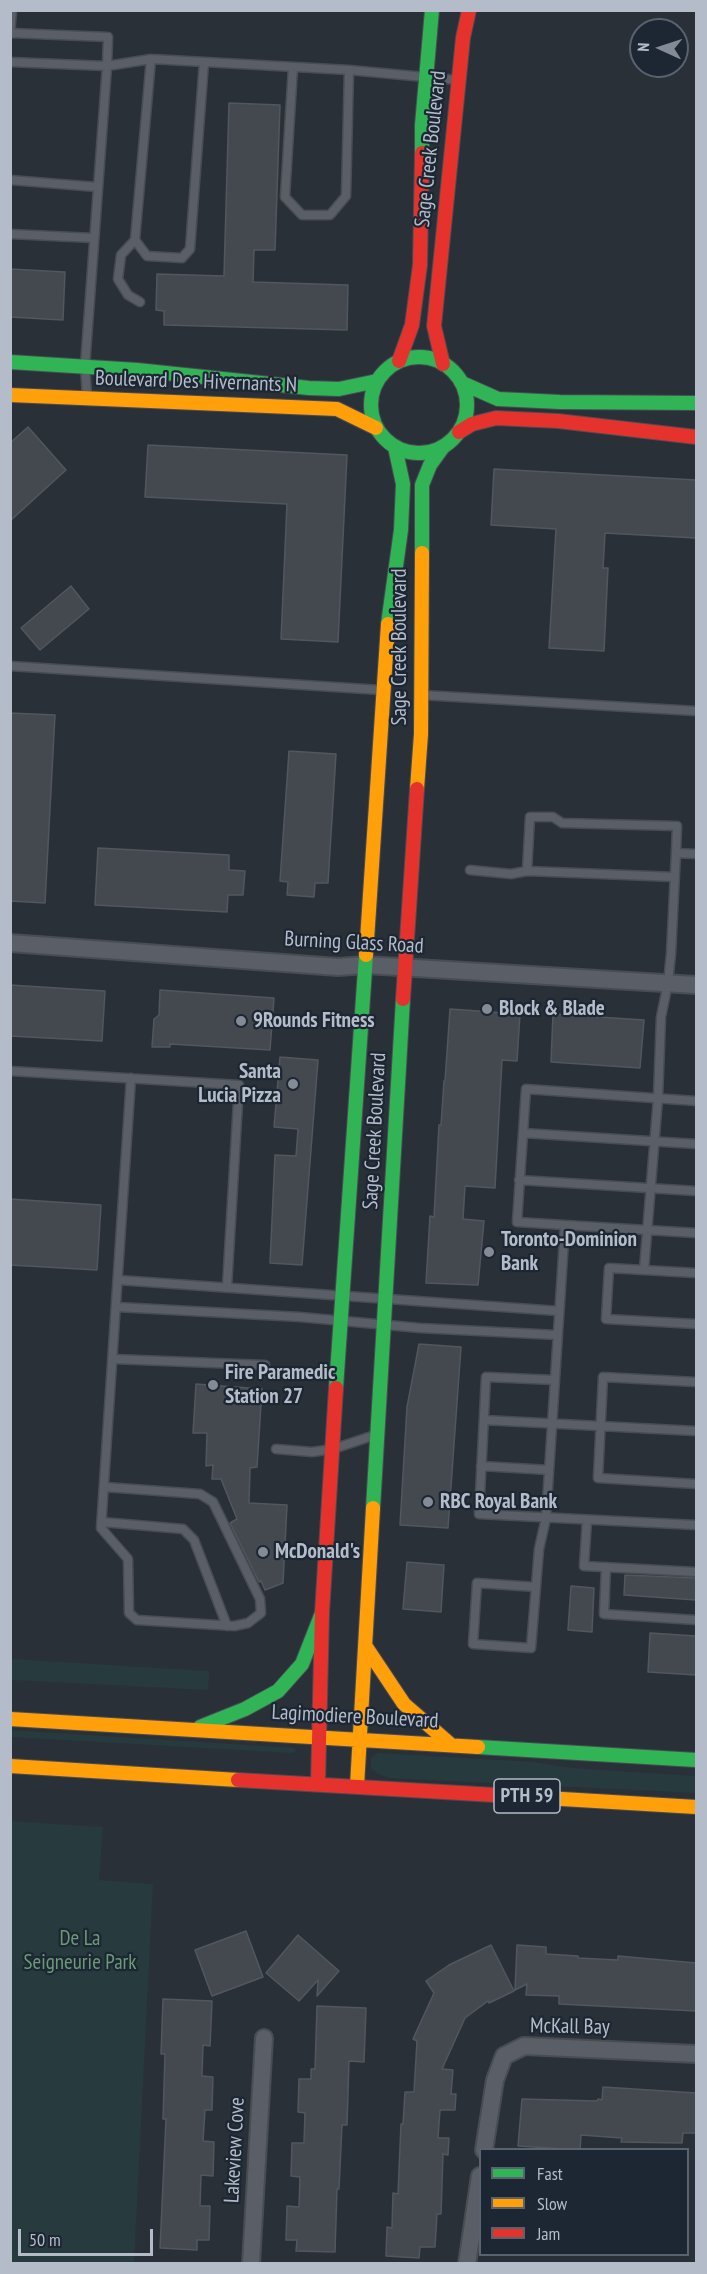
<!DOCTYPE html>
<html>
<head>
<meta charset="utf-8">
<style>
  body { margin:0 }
  #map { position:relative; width:707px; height:2274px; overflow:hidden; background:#2a3038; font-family:"PT Sans Narrow",sans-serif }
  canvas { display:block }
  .frame { position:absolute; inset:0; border:12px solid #b4bcc9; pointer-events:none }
  .legend { position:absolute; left:479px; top:2148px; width:210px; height:108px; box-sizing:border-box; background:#1d2633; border:2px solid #59626f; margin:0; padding:8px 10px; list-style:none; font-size:18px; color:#b4bcc9 }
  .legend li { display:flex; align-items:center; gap:12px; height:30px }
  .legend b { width:30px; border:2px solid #59626f }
  .north { position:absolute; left:629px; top:18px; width:60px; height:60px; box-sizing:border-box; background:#1d2633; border:2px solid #59626f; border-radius:50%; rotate:273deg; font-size:16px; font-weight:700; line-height:24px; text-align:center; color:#b4bcc9 }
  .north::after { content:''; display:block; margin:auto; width:21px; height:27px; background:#848b96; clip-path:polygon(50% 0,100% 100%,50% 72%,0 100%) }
  .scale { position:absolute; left:18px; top:2229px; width:135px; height:27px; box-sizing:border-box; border:3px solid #b4bcc9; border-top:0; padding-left:8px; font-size:18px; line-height:21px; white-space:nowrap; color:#b4bcc9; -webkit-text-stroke:4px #1d2633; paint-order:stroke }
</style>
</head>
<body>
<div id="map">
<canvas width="707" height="2274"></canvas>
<div class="frame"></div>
<ul class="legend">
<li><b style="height:8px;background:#30b455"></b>Fast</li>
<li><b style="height:8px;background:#ff9f0a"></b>Slow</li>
<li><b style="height:8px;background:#e5322d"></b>Jam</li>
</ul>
<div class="north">N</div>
<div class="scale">50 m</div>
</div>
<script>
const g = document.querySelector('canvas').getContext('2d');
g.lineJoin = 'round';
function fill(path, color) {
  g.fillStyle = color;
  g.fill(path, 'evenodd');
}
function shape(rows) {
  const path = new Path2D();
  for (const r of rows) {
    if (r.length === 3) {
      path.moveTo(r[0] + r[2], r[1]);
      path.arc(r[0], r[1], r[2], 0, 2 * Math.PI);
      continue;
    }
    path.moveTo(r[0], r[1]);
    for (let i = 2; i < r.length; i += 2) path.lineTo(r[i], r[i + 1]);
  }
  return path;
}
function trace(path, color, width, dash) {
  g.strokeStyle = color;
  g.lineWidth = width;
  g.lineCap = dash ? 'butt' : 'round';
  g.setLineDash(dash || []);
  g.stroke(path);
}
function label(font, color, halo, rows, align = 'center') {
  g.font = font + ' "PT Sans Narrow",sans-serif';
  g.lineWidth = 4.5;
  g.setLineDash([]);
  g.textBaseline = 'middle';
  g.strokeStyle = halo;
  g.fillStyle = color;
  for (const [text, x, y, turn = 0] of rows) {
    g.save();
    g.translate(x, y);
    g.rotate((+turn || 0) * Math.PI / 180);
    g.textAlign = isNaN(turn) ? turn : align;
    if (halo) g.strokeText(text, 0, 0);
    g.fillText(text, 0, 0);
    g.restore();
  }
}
fill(shape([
  [11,1659,209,1671,208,1690,11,1680],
  [10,1730,294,1748,296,1751,292,1753,11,1737],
  [378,1753,534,1762,571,1768,696,1776,696,1793,390,1778,378,1774,371,1768,371,1758],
  [10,1821,103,1827,99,1880,153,1884,134,2263,11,2263]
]), '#273a3e');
const building = shape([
  [229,103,280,105,275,250,254,250,253,282,348,285,347,330,164,325,164,311,156,310,157,274,224,276,229,103],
  [10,269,65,272,63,320,10,317,10,269],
  [28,427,66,470,10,521,10,443,28,427],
  [148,445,347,455,338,642,281,639,287,504,145,497,148,445],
  [494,469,696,480,696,538,605,533,603,568,608,568,604,651,549,648,556,529,491,525,494,469],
  [71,586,89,609,40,650,21,628,71,586],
  [10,713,55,715,45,903,10,901,10,713],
  [289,751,336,754,328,883,315,883,314,897,287,895,288,882,280,881,289,751],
  [98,848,229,855,229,870,245,871,243,895,228,895,227,912,95,905,98,848],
  [10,985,105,991,102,1041,10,1036,10,985],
  [160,990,274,998,270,1050,170,1044,170,1047,152,1047,154,1019,159,1015,160,990],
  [450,1009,520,1014,517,1061,502,1060,495,1188,465,1186,463,1219,484,1221,478,1285,426,1283,430,1216,434,1217,439,1125,441,1125,444,1081,445,1081,450,1009],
  [553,1014,644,1020,640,1068,551,1062,553,1014],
  [280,1057,318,1060,302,1265,270,1263,275,1155,296,1156,298,1129,274,1127,280,1057],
  [10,1199,101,1205,97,1270,10,1265,10,1199],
  [419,1344,461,1347,448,1528,400,1525,407,1407,419,1344],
  [196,1384,262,1389,257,1467,250,1468,249,1503,287,1505,283,1583,265,1590,261,1581,259,1582,230,1523,237,1519,221,1479,212,1479,213,1465,206,1466,207,1433,193,1433,196,1384],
  [407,1562,444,1565,441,1612,403,1609,407,1562],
  [625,1575,696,1578,696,1600,624,1595,625,1575],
  [571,1586,594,1588,592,1632,568,1630,571,1586],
  [650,1633,696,1636,696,1675,648,1672,650,1633],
  [246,1931,263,1977,212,1996,195,1950,246,1931],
  [298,1935,339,1971,317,1996,318,1980,299,2001,266,1973,298,1935],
  [491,1945,514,1991,489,2003,488,2001,465,2018,442,2069,453,2070,451,2094,456,2094,455,2110,440,2110,438,2138,449,2138,448,2155,443,2154,441,2214,437,2214,435,2247,420,2247,419,2258,386,2256,387,2227,392,2228,393,2193,398,2194,401,2124,403,2124,405,2092,414,2092,417,2041,413,2039,434,1993,426,1981,449,1965,491,1945],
  [517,1945,546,1947,546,1954,578,1956,578,1958,618,1960,618,1956,696,1963,696,2011,559,2004,559,1996,526,1995,527,1984,515,1990,517,1945],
  [163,1999,212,2001,210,2046,203,2045,202,2076,213,2077,212,2110,205,2110,203,2141,214,2142,213,2176,201,2175,200,2206,210,2206,209,2240,197,2240,197,2250,160,2248,166,2119,163,2119,165,2054,161,2054,163,1999],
  [317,2006,366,2008,364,2062,349,2061,347,2125,342,2125,339,2189,337,2189,335,2252,296,2251,297,2240,286,2240,287,2206,299,2207,300,2177,291,2176,292,2143,304,2143,305,2113,298,2112,299,2079,311,2079,311,2069,315,2069,317,2006],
  [603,2087,696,2093,696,2133,683,2133,682,2143,621,2142,622,2138,581,2135,580,2150,518,2146,522,2099,597,2101,598,2099,602,2100,603,2087]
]);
fill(building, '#444950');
trace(building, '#52575f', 1.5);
const lane = shape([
  [10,34,12,10],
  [151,59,135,240,147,256,182,258,190,249,204,62],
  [10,62,107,66,108,37,11,33],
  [293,67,285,197,302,215,330,215,346,196,349,70],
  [10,180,97,187],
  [10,234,94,238],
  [135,240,121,255,118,279,128,295,140,302],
  [87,396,85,366,107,66,151,59,349,70,457,80],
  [10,666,381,690],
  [422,695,696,711],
  [676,853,696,854],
  [470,870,511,874,527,871],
  [10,1071,239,1085,227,1287],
  [523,1133,696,1144],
  [519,1180,696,1191],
  [565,1225,696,1233],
  [644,1270,658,1098,661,1017,668,983,671,954,676,853,677,826,562,823,553,817,530,817,527,871,675,877],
  [696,1273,609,1268,606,1319,696,1324],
  [118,1280,559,1311],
  [117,1307,300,1317,420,1328,557,1335],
  [113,1359,265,1365],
  [555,1380,486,1377,479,1514,696,1525],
  [696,1382,603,1377,598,1478,696,1484],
  [484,1420,696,1431],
  [276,1449,312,1452,333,1449,375,1435],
  [481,1466,549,1470],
  [105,1487,200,1494,213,1502,260,1599,261,1613,248,1623,234,1626,137,1620,129,1613,128,1559,101,1528,131,1078],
  [587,1520,584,1566,696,1572],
  [102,1522,183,1529,194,1540,227,1626],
  [606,1567,604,1614,696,1620],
  [536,1587,477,1583,473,1644,531,1648,539,1549,546,1518,565,1225,517,1222,526,1089,696,1101]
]);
const street = shape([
  [10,943,338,967,366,965,696,985],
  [484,2150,495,2080,504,2056,524,2046,696,2054],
  [251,2264,264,2038],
  [467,2264,480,2176]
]);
const fast = shape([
  [422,153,422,125,432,10],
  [419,405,48],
  [10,362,137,370,309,388,339,389,377,381],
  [462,383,498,399,560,402,696,403],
  [422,553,422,485,430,465,443,447],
  [388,624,401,530,403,484,395,447],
  [336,1388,366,955],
  [373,1508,403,999],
  [200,1727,245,1709,278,1691,302,1664,322,1613],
  [478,1747,696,1760]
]);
const slow = shape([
  [10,395,337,409,376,428],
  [417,789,421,734,422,553],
  [366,955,388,624],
  [366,1647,404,1704,449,1743],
  [10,1719,478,1747],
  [10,1766,238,1780],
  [357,1786,373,1508],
  [495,1795,696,1807]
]);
const jam = shape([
  [399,361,412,325,420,265,422,153],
  [443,364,434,326,463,38,469,10],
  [459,432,472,424,496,418,558,421,696,437],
  [403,999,417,789],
  [238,1780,495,1795],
  [318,1784,322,1613,336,1388]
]);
trace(lane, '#484c53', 11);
trace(street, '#484c53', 20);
trace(fast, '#484c53', 16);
trace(slow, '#484c53', 16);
trace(jam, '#484c53', 16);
trace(lane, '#5a5e66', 8);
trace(street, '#5a5e66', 16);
trace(fast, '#30b455', 14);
trace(slow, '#ff9f0a', 14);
trace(jam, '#e5322d', 14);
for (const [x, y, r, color] of [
  [487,1009,6,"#848b96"],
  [241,1021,6,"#848b96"],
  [293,1084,6,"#848b96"],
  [489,1252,6,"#848b96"],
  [213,1385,6,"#848b96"],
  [428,1502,6,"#848b96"],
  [263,1552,6,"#848b96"]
]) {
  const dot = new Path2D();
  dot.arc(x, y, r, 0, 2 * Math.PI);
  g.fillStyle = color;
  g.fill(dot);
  trace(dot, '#1d2633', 2);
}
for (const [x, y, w] of [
  [527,1796,66]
]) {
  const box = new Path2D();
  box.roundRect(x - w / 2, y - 17, w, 34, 4.5);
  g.fillStyle = '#1d2633';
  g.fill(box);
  trace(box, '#b4bcc9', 1.5);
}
label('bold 20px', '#b4bcc9', null, [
  ["PTH 59",527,1796]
]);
label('21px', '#b4bcc9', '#1d2633', [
  ["Sage Creek Boulevard",431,149,-84],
  ["Boulevard Des Hivernants N",196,382,2],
  ["Sage Creek Boulevard",400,647,-90],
  ["Burning Glass Road",354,943,3],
  ["Sage Creek Boulevard",375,1131,-87],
  ["Lagimodiere Boulevard",355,1717,3],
  ["McKall Bay",570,2027,1],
  ["Lakeview Cove",235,2150,-87]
]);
label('bold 21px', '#b4bcc9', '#1d2633', [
  ["Block & Blade",499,1009],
  ["9Rounds Fitness",253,1021],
  ["Santa",281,1072,"right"],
  ["Lucia Pizza",281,1096,"right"],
  ["Toronto-Dominion",501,1240],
  ["Bank",501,1264],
  ["Fire Paramedic",225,1373],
  ["Station 27",225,1397],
  ["RBC Royal Bank",440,1502],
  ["McDonald's",275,1552]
], 'left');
label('21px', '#6b9a76', '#1d2633', [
  ["De La",80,1939],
  ["Seigneurie Park",80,1963]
]);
</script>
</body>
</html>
